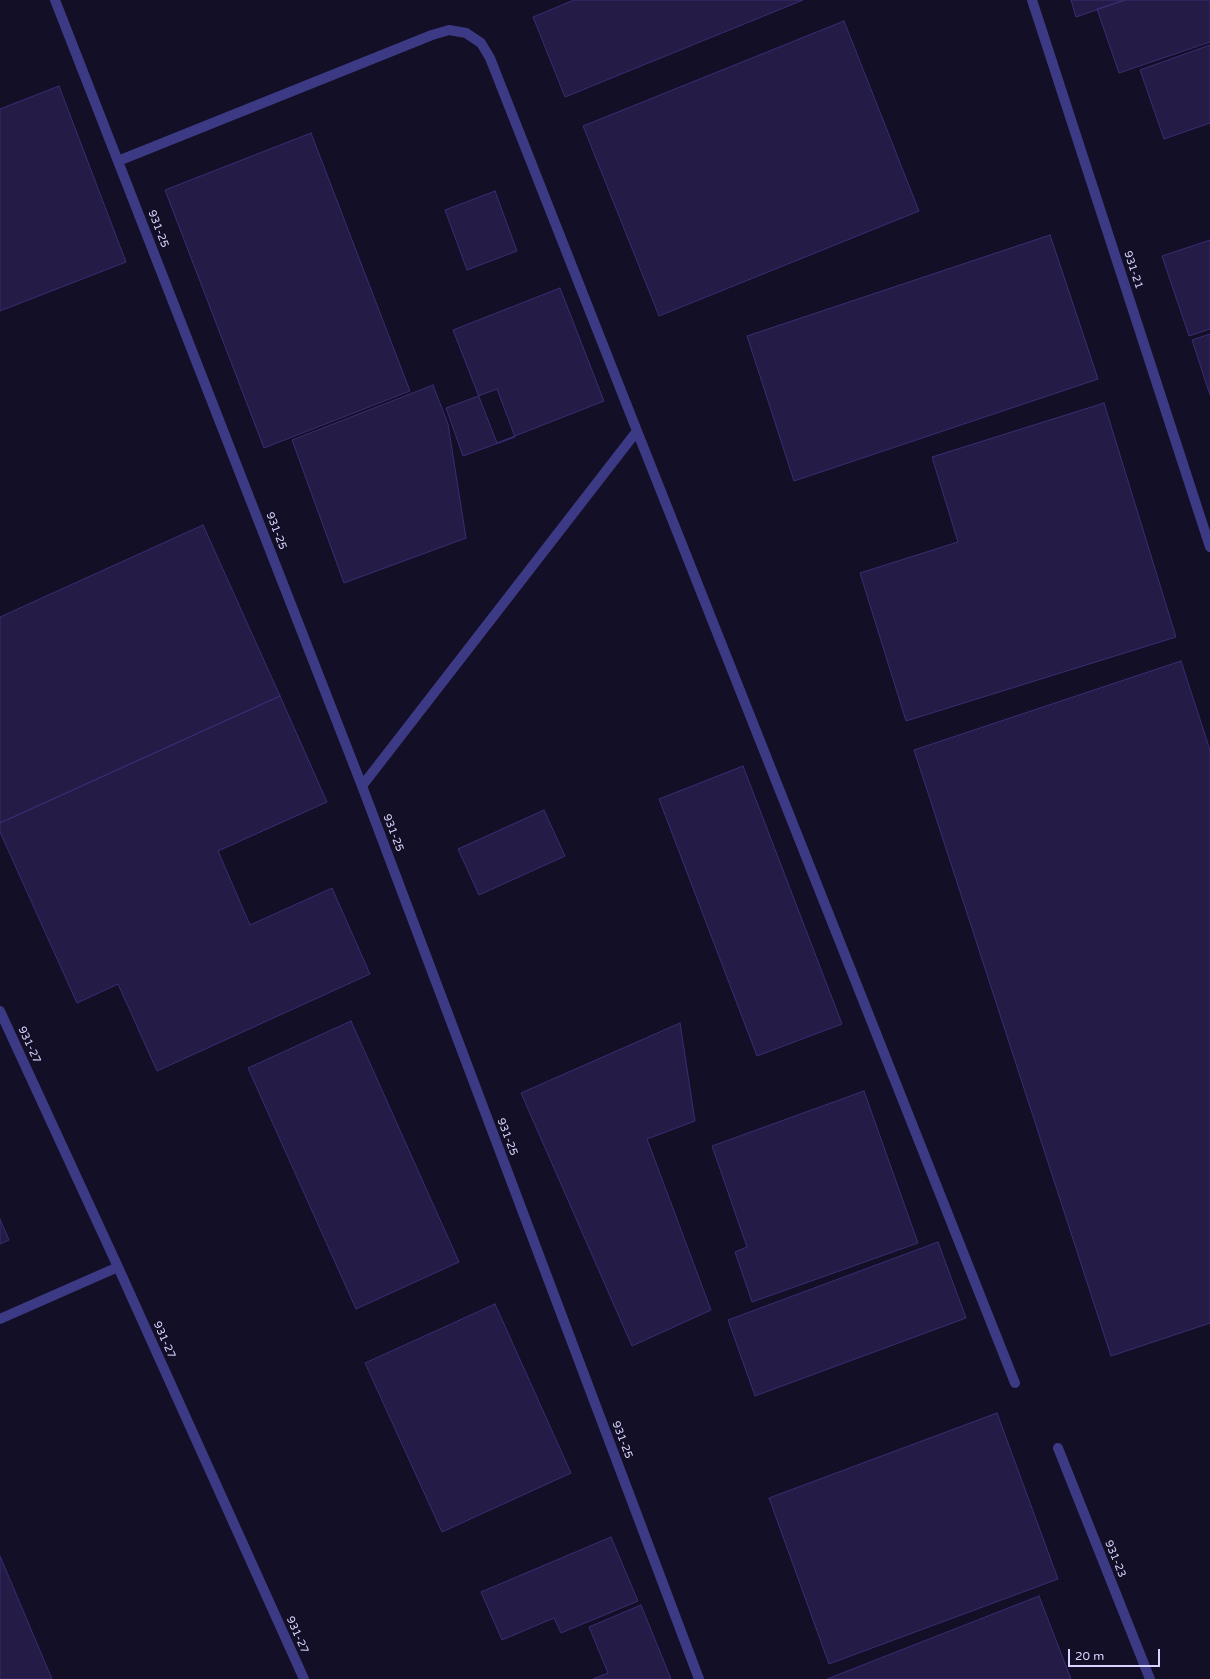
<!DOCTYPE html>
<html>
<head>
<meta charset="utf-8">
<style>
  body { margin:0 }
  #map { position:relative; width:1210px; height:1679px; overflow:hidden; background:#130f26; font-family:"Varela Round",sans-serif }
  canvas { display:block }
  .scale { position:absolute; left:1068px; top:1649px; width:92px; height:18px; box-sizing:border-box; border:2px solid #d9d4ff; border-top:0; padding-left:5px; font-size:12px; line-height:14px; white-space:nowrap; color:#d9d4ff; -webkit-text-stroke:3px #130f26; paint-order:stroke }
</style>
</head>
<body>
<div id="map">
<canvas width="1210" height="1679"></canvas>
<div class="scale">20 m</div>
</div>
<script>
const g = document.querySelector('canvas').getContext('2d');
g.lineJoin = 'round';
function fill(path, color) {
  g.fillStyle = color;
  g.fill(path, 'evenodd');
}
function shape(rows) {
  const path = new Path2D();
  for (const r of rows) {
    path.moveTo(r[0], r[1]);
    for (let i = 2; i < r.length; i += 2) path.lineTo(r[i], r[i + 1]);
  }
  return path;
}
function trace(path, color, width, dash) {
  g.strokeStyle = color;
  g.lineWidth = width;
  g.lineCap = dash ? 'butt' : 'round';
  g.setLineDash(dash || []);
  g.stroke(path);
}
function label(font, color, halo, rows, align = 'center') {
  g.font = font + ' "Varela Round",sans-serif';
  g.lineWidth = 3;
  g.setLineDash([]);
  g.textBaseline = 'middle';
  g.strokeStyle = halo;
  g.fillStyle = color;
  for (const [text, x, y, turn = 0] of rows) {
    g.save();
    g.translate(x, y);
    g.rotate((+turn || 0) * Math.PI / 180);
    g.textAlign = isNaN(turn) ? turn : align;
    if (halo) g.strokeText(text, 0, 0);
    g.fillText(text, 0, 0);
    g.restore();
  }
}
const building = shape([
  [574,0,803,0,565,97,533,17,574,0],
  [1071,0,1125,0,1076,17,1071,0],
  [1125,0,1210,0,1210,42,1119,73,1097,9,1125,0],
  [844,21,919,211,659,316,583,126,844,21],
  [1210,45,1210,123,1164,139,1140,70,1210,45],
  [59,86,126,262,0,311,0,109,59,86],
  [311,133,410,391,264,448,165,190,311,133],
  [495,191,517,251,467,270,445,210,495,191],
  [1050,235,1098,379,794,481,747,336,1050,235],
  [1210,240,1210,329,1189,336,1162,256,1210,240],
  [560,288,604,401,497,443,453,330,560,288],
  [1210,334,1210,395,1192,340,1210,334],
  [433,385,448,424,466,538,344,583,292,440,433,385],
  [497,389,515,437,463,456,446,408,497,389],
  [1104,403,1176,637,906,721,860,573,958,542,932,457,1104,403],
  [203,525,280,696,0,823,0,617,203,525],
  [1181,661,1210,750,1210,1323,1111,1356,914,750,1181,661],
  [280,696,327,802,218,851,250,925,332,888,370,974,157,1071,118,984,77,1003,0,832,0,823,280,696],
  [743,766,842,1024,757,1056,659,799,743,766],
  [544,810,565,856,479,895,458,849,544,810],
  [351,1021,459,1262,356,1309,248,1068,351,1021],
  [680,1023,695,1121,647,1139,711,1310,632,1346,521,1093,680,1023],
  [864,1091,918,1243,752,1302,735,1252,747,1247,712,1146,864,1091],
  [0,1219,9,1240,0,1244,0,1219],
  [938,1242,966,1318,755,1396,728,1320,938,1242],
  [495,1304,571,1473,442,1532,365,1363,495,1304],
  [997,1413,1058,1579,829,1664,769,1498,997,1413],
  [611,1537,638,1601,561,1633,554,1618,502,1640,481,1592,611,1537],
  [0,1556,52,1679,0,1679,0,1556],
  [1039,1596,1071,1679,827,1679,1039,1596],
  [641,1605,671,1679,593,1679,608,1673,589,1627,641,1605]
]);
fill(building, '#241b47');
trace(building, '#3b2d73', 1);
trace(shape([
  [55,0,362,786,699,1679],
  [118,161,432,35,449,30,466,33,481,43,490,58,637,431,1015,1383],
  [362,786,637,431],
  [0,1011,118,1267,304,1679],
  [0,1319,118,1267],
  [1058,1448,1150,1679]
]), '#3d3a85', 10);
trace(shape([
  [1032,0,1210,547]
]), '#3d3a85', 10);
label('11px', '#d9d4ff', '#130f26', [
  ["931-25",158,229,69],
  ["931-21",1133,270,72],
  ["931-25",276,531,69],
  ["931-25",393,833,69],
  ["931-27",29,1045,65],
  ["931-25",507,1137,69],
  ["931-27",164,1340,66],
  ["931-25",622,1440,69],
  ["931-23",1115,1559,68],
  ["931-27",297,1635,66]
]);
</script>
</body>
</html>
